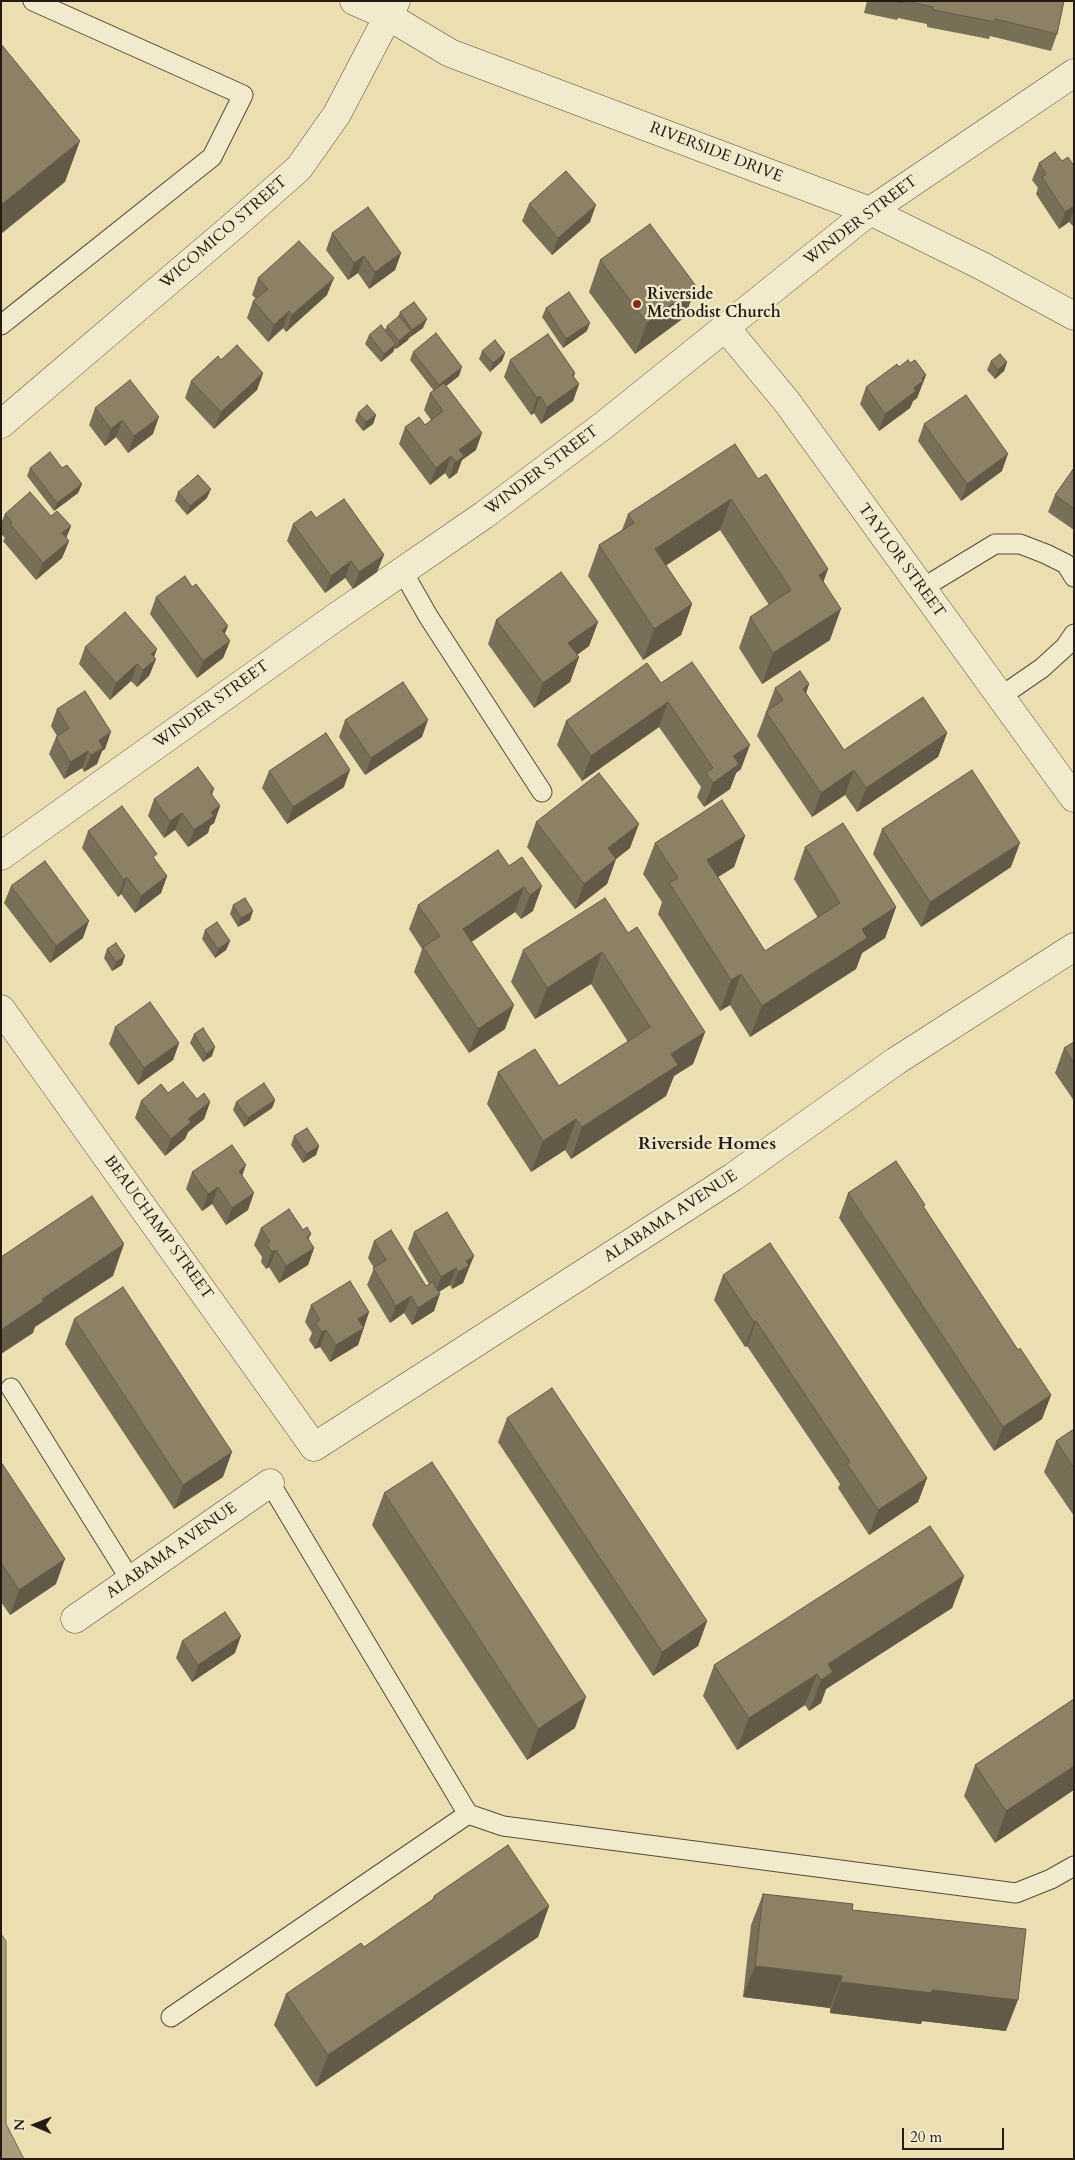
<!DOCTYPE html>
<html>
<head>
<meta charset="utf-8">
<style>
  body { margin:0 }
  #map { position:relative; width:1075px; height:2160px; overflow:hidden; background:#ebdfb2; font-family:Cardo,serif }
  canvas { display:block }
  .frame { position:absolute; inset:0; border:2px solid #251b12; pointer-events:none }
  .north { position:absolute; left:10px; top:2100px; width:50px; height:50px; -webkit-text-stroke:4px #f2eacd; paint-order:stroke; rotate:271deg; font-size:14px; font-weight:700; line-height:20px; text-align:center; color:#251b12 }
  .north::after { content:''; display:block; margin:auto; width:18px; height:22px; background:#251b12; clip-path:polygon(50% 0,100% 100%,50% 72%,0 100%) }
  .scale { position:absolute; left:902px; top:2128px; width:102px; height:22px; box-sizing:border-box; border:2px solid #251b12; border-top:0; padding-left:6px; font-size:15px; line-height:18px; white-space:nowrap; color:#251b12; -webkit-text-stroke:4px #f2eacd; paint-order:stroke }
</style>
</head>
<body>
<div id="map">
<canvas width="1075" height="2160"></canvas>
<div class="frame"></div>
<div class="north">N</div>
<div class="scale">20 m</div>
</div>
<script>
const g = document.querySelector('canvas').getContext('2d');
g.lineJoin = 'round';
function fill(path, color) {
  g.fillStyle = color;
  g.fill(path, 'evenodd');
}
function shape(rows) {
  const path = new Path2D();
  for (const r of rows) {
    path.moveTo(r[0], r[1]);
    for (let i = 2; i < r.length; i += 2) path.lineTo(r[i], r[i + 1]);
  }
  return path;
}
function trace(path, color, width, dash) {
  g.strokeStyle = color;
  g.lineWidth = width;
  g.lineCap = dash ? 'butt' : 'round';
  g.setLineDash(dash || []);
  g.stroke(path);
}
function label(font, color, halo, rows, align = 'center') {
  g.font = font + ' Cardo,serif';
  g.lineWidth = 4.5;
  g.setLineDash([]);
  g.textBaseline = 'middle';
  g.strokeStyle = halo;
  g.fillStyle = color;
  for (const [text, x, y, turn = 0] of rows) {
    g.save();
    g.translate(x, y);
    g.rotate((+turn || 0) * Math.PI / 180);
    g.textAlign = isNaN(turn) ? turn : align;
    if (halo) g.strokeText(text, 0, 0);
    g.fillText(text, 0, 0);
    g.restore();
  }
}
const water = shape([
  [1,1934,6,1941,6,2124,24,2159,1,2159,1,1934]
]);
fill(water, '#a89c7c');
trace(water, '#746852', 1);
const service = shape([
  [1,325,212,157,243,95,33,1],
  [403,572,428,616,542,792],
  [921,589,995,544,1020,544,1046,554,1066,564,1074,577],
  [1000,697,1042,668,1065,647,1074,634],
  [11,1388,130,1579],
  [270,1483,468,1814],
  [171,2017,468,1814,503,1826,1016,1893,1051,1879,1074,1866]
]);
const minor = shape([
  [725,327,787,402,1074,798],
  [1,424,238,222,299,168,337,114,396,1],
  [1,856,333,619,484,515,604,425,870,211,1074,73],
  [1,1009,314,1447,733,1177,896,1061,1074,947],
  [75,1619,270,1483]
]);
const tertiary = shape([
  [354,1,388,16,450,53,870,211,982,266,1074,316]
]);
trace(service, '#564c3a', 21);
trace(minor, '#564c3a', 29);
trace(tertiary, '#564c3a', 29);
trace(service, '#f2eacd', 19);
trace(minor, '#f2eacd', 28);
trace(tertiary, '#f2eacd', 28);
fill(shape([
  [867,1,1064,1,1057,34,1051,51,990,36,989,39,927,27,927,24,898,18,897,20,864,13],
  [1062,161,1074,166,1074,227,1069,222,1059,229,1036,194,1038,188,1032,180,1039,163],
  [529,204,590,222,552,255,522,221],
  [332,233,401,253,395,270,369,289,358,273,348,280,326,250],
  [600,260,685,317,635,354,589,292],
  [258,278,327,295,286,332,283,328,268,342,247,318,253,301,256,299,252,295],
  [546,308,587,331,563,348,542,317],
  [400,312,423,328,409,338,408,340,396,349,395,348,393,352,381,362,365,344,369,335,385,330,387,326,398,317],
  [482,351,505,353,502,361,490,372,479,359],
  [413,352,459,376,446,386,476,450,462,460,457,473,449,479,445,473,430,485,399,444,405,427,425,425,431,420,424,410,430,393,434,391,410,360],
  [221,360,263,373,257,390,214,429,185,398,191,381],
  [510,360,575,373,574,377,579,384,573,401,541,424,534,413,531,415,504,377],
  [991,361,1007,362,1004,371,995,379,987,370],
  [910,363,926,375,917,398,913,401,910,408,879,431,860,404,866,387,899,367],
  [95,408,153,434,128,453,116,437,105,446,89,425],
  [358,413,376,415,373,424,363,431,355,421],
  [924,424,1002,471,961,501,918,441],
  [30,468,62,468,82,484,78,493,54,511,27,476],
  [1074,468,1074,530,1048,512,1055,495],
  [758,479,828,569,823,582,830,640,762,684,739,648,750,617,769,605,720,530,666,565,692,604,681,635,643,660,588,576,599,545,622,530,628,514],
  [178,492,207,498,187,515,175,501],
  [5,514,51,516,71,526,66,538,69,541,62,558,36,580,3,541,5,538,1,534,1,523],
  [316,518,377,572,353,589,345,578,325,593,287,541,293,524],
  [156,597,225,634,230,641,223,658,197,678,150,614],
  [496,620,598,622,589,646,577,655,579,657,570,682,534,708,488,644],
  [85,647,154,657,156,659,149,676,137,687,131,681,110,700,79,664],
  [661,683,741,769,736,773,730,789,704,807,697,797,701,787,659,727,582,781,557,745,566,721],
  [809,684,806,693,844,750,947,733,938,757,857,812,845,795,812,817,757,736,775,688],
  [57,709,105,749,102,751,97,764,84,772,82,768,64,779,49,754,56,737,57,736,51,726],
  [345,720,422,737,365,775,339,737],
  [269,771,344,787,287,824,262,788],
  [214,789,212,795,220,806,214,823,210,826,208,833,188,847,175,830,164,838,148,816,154,799],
  [536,822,630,848,616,859,607,884,575,909,527,847],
  [882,829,1011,867,921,927,873,854],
  [88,831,167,876,161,893,135,913,121,894,118,897,82,848],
  [745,836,734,867,718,877,765,951,818,918,794,879,805,847,896,907,885,938,862,953,856,969,750,1037,730,1005,720,1011,658,914,662,902,643,874,655,843],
  [522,857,533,911,521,919,515,912,471,942,505,1029,469,1053,414,972,422,949,409,929,418,905,509,866],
  [11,886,83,938,50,963,4,903],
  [233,905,250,920,238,927,230,914],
  [205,930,230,941,226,950,215,958,202,939],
  [628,933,705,1032,693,1064,674,1076,666,1096,571,1159,565,1150,531,1172,487,1104,498,1072,559,1086,628,1042,591,984,535,1019,511,982,523,950],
  [107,949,122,965,112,971,104,958],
  [115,1027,179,1043,173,1060,138,1085,109,1044],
  [194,1034,212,1056,203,1062,190,1043],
  [1074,1042,1074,1101,1055,1073,1064,1048],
  [168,1093,210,1102,204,1119,188,1132,185,1139,165,1156,135,1118,141,1101],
  [275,1100,272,1108,244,1127,233,1110,236,1102],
  [294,1136,319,1146,316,1155,303,1163,291,1145],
  [192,1172,242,1176,248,1210,226,1225,212,1204,202,1211,186,1189],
  [848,1193,924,1208,1018,1350,1051,1395,1042,1419,994,1451,839,1218],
  [261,1228,303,1230,311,1234,308,1240,314,1248,308,1265,279,1283,269,1267,266,1269,261,1262,262,1257,254,1245],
  [414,1232,467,1273,466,1274,463,1283,452,1289,450,1285,439,1292,434,1311,412,1325,404,1313,390,1323,367,1285,374,1268,368,1258,374,1241,426,1286,429,1284,408,1249],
  [723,1275,927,1478,918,1502,869,1535,838,1488,840,1484,747,1346,745,1347,714,1300],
  [311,1305,369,1312,358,1345,330,1362,320,1347,315,1349,309,1340,312,1333,305,1322],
  [74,1319,223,1477,174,1509,65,1344],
  [507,1418,707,1621,698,1646,653,1676,498,1442],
  [1074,1429,1074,1516,1044,1472,1056,1441],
  [1,1462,56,1584,10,1615,1,1602],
  [384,1493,575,1728,527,1760,372,1525],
  [964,1576,952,1608,826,1689,821,1703,809,1711,805,1705,737,1750,703,1696,714,1665],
  [182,1641,235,1653,192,1682,176,1658],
  [1074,1699,995,1843,964,1796,975,1765],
  [763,1894,852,1910,1006,2031,922,2021,921,2024,830,2013,830,2008,743,1997,751,1925],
  [434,1896,549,1906,538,1937,316,2087,274,2025,286,1994,364,1947,432,1900]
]), '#786f57');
fill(shape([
  [80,141,65,182,1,234,1,205],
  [596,205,590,222,552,255,558,238],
  [1074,206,1074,210,1069,222,1059,229,1065,212],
  [401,253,395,270,369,289,375,272],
  [364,256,358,273,348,280,354,263],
  [334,278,327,295,286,332,292,315],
  [696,286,685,317,635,354,647,323],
  [289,311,283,328,268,342,274,325],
  [427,319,423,328,409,338,412,330],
  [590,323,587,331,563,348,566,339],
  [411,331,408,340,396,349,399,341],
  [396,344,393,352,381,362,384,354],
  [505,353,502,361,490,372,493,363],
  [1007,362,1004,371,995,379,998,370],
  [462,367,459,376,436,394,439,385],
  [263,373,257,390,214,429,221,412],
  [926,375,917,398,913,401,910,408,879,431,885,414,914,388,922,378],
  [579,384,573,401,541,424,547,407],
  [540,396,534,413,531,415,537,398],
  [376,415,373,424,363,431,366,422],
  [159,417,153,434,128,453,134,436],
  [122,420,116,437,105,446,111,429],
  [482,433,476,450,462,460,457,473,449,479,459,450],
  [1008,454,1002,471,961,501,967,484],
  [451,456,445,473,430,485,436,468],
  [82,484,78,493,54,511,57,503],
  [211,489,207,498,187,515,190,506],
  [731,499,720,530,644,580,655,549],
  [71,526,64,543,62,533],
  [69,541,62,558,36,580,43,563],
  [384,555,377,572,353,589,359,572],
  [351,561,345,578,325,593,331,576],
  [828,569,817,600,819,575],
  [692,604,681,635,643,660,654,629],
  [841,609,830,640,762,684,773,653],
  [598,622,589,646,559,668,568,643],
  [228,626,221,643,222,630],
  [230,641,223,658,197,678,203,661],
  [157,649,152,663,156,659,149,676,137,687,143,670,151,654],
  [579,657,570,682,534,708,543,683],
  [137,664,131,681,110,700,116,683],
  [809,684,801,709,803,689],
  [668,702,659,727,582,781,591,756],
  [428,720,422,737,365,775,371,758],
  [111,732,105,749,102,751,97,764,84,772,91,755,99,740],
  [947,733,938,757,857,812,866,788],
  [750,745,741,769,736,773,730,789,704,807,713,783,733,756],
  [88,751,82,768,64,779,70,762],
  [350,770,344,787,287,824,293,807],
  [854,770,845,795,812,817,821,793],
  [220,806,214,823,210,826,208,833,188,847,194,830,211,812],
  [182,813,175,830,164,838,170,821],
  [639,824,630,848,616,859,607,884,575,909,584,884,608,848],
  [745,836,734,867,696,891,707,860],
  [1020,843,1011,867,921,927,930,902],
  [167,876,161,893,135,913,141,896],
  [127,877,121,894,118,897,124,880],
  [542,886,533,911,521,919,530,895],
  [524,887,515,912,454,954,463,929],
  [896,907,885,938,862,953,856,969,750,1037,762,1006,862,929],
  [253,911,250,920,238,927,241,918],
  [89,921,83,938,50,963,56,946],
  [230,941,226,950,215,958,218,949],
  [602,952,591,984,535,1019,547,988],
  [125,956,122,965,112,971,116,962],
  [741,974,730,1005,720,1011,731,980],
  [514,1005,505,1029,469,1053,478,1029],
  [705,1032,693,1064,674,1076,666,1096,571,1159,582,1127,671,1054],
  [179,1043,173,1060,138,1085,144,1068],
  [215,1047,212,1056,203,1062,206,1054],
  [275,1100,272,1108,244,1127,248,1118],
  [210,1102,204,1119,188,1132,185,1139,165,1156,171,1139,188,1119],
  [576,1119,565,1150,531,1172,543,1141],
  [319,1146,316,1155,303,1163,306,1154],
  [246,1165,240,1182,239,1171],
  [218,1187,212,1204,202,1211,208,1194],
  [254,1193,248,1210,226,1225,232,1208],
  [124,1244,113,1276,35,1327,33,1333,1,1354,1,1330,42,1299],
  [314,1248,308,1265,279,1283,286,1266],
  [276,1250,269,1267,266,1269,272,1252],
  [474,1256,463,1283,452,1289,458,1272,466,1261],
  [456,1268,450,1285,435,1294,441,1277],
  [440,1294,434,1311,412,1325,418,1308],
  [411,1296,404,1313,390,1323,396,1306],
  [369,1312,358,1345,330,1362,336,1345,358,1319],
  [756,1321,747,1346,745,1347,754,1322],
  [326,1330,320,1347,315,1349,322,1332],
  [1051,1395,1042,1419,994,1451,1003,1427],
  [232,1452,223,1477,174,1509,183,1485],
  [927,1478,918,1502,869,1535,878,1510],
  [65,1559,56,1584,10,1615,19,1590],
  [964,1576,952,1608,826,1689,821,1703,809,1711,821,1680,828,1664],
  [707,1621,698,1646,653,1676,662,1652],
  [241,1636,235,1653,192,1682,198,1665],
  [817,1674,805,1705,737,1750,749,1718],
  [586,1697,575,1728,527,1760,538,1729],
  [1074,1766,1074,1790,995,1843,1006,1811],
  [549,1906,538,1937,316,2087,328,2055],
  [755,1966,842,1976,830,2008,743,1997],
  [841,1982,932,1990,1018,2000,1006,2031,922,2021,921,2024,830,2013]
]), '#625a47');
const building = shape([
  [893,1,904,1,903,3,893,1],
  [907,1,1064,1,1057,34,995,19,995,22,933,10,933,7,907,1],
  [1,44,80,141,1,205,1,44],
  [1055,152,1062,161,1068,157,1074,166,1074,206,1065,212,1042,177,1046,174,1039,163,1055,152],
  [566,171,596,205,558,238,529,204,566,171],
  [368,207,401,253,375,272,364,256,354,263,332,233,368,207],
  [650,224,696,286,647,323,600,260,650,224],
  [299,241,334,278,292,315,289,311,274,325,253,301,268,289,258,278,299,241],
  [569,292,590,323,566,339,546,308,569,292],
  [414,302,427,319,412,330,400,312,414,302],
  [399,316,411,331,399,341,387,326,399,316],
  [381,325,396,344,384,354,369,335,381,325],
  [436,333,462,367,439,385,413,352,436,333],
  [548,334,575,373,572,375,579,384,547,407,540,396,537,398,510,360,548,334],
  [495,340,505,353,493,363,482,351,495,340],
  [237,345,263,373,221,412,191,381,218,356,221,360,237,345],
  [1000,354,1007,362,998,370,991,361,1000,354],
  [908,360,910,363,915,360,926,375,922,378,923,381,914,388,916,391,885,414,866,387,897,364,899,367,908,360],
  [130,380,159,417,134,436,122,420,111,429,95,408,130,380],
  [444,383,482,433,459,450,464,456,456,462,451,456,436,468,405,427,419,417,425,425,443,411,430,393,444,383],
  [966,395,1008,454,967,484,924,424,966,395],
  [367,405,376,415,366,422,358,413,367,405],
  [735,444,758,479,766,474,828,569,819,575,841,609,773,653,750,617,791,590,731,499,655,549,692,604,654,629,599,545,634,523,628,514,735,444],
  [50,452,62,468,67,465,82,484,57,503,30,468,50,452],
  [1074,468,1074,509,1055,495,1074,468],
  [198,475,211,489,190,506,178,492,198,475],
  [30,492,51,516,57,511,71,526,62,533,69,541,43,563,10,524,12,522,5,514,30,492],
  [344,499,384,555,359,572,351,561,331,576,293,524,311,511,316,518,344,499],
  [561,572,598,622,568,643,579,657,543,683,496,620,561,572],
  [185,576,192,587,196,584,228,626,222,630,230,641,203,661,156,597,185,576],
  [125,612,157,649,151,654,156,659,143,670,137,664,116,683,85,647,125,612],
  [692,662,750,745,733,756,739,764,713,783,706,773,713,768,668,702,591,756,566,721,647,663,661,683,692,662],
  [800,671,809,684,803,689,844,750,923,697,947,733,866,788,854,770,821,793,766,712,783,700,775,688,800,671],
  [403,682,428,720,371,758,345,720,403,682],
  [85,691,111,732,99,740,103,748,91,755,88,751,70,762,56,737,69,728,57,709,85,691],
  [326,733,350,770,293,807,269,771,326,733],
  [198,767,214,789,210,792,220,806,211,812,214,816,194,830,182,813,170,821,154,799,198,767],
  [972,770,1020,843,930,902,882,829,972,770],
  [599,773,639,824,608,848,616,859,584,884,536,822,599,773],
  [722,800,745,836,707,860,765,951,840,903,805,847,843,823,896,907,862,929,867,938,762,1006,741,974,731,980,669,883,678,878,655,843,722,800],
  [122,806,157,854,153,857,167,876,141,896,127,877,124,880,88,831,122,806],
  [498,850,509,866,522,857,542,886,530,895,524,887,463,929,514,1005,478,1029,423,947,440,936,418,905,498,850],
  [45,861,89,921,56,946,11,886,45,861],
  [245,898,253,911,241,918,233,905,245,898],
  [605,898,628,933,637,927,705,1032,671,1054,678,1065,582,1127,576,1119,543,1141,498,1072,535,1049,559,1086,650,1027,602,952,547,988,523,950,605,898],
  [217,922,230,941,218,949,205,930,217,922],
  [116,943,125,956,116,962,107,949,116,943],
  [150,1002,179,1043,144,1068,115,1027,150,1002],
  [203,1028,215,1047,206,1054,194,1034,203,1028],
  [1074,1042,1074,1063,1064,1048,1074,1042],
  [183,1082,197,1099,204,1093,210,1102,188,1119,191,1122,171,1139,141,1101,161,1084,168,1093,183,1082],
  [264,1083,275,1100,248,1118,236,1102,264,1083],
  [307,1128,319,1146,306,1154,294,1136,307,1128],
  [232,1145,246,1165,239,1171,254,1193,232,1208,218,1187,208,1194,192,1172,232,1145],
  [896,1161,925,1205,923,1206,1018,1350,1020,1348,1051,1395,1003,1427,848,1193,896,1161],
  [92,1196,124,1244,42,1299,44,1301,1,1330,1,1257,92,1196],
  [289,1209,303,1230,307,1227,311,1234,307,1237,314,1248,286,1266,276,1250,272,1252,267,1245,270,1242,261,1228,289,1209],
  [447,1212,474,1256,466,1261,469,1266,458,1272,456,1268,441,1277,414,1232,447,1212],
  [391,1230,426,1286,433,1282,440,1294,418,1308,411,1296,396,1306,373,1268,386,1260,374,1241,391,1230],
  [770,1243,927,1478,878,1510,847,1464,850,1462,756,1321,754,1322,723,1275,770,1243],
  [350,1281,369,1312,358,1319,364,1328,336,1345,326,1330,322,1332,315,1323,320,1320,311,1305,350,1281],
  [123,1287,232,1452,183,1485,74,1319,123,1287],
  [552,1388,707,1621,662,1652,507,1418,552,1388],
  [1074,1429,1074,1468,1056,1441,1074,1429],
  [1,1462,65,1559,19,1590,1,1563,1,1462],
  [432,1462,586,1697,538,1729,384,1493,432,1462],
  [930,1526,964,1576,828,1664,833,1672,821,1680,817,1674,749,1718,714,1665,930,1526],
  [225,1612,241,1636,198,1665,182,1641,225,1612],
  [1074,1699,1074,1766,1006,1811,975,1765,1074,1699],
  [508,1845,549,1906,328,2055,286,1994,361,1943,364,1947,435,1898,434,1896,508,1845],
  [763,1894,853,1904,852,1910,1026,1929,1018,2000,932,1990,932,1993,841,1982,842,1976,755,1966,763,1894]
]);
fill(building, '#8c8165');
trace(building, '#625a47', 1);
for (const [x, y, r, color] of [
  [637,304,5,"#8f2418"]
]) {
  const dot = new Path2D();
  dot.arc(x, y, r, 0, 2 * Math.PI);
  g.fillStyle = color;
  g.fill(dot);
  trace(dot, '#f2eacd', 2);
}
label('16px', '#251b12', '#f2eacd', [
  ["RIVERSIDE DRIVE",716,153,21],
  ["WINDER STREET",861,221,-37],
  ["WICOMICO STREET",224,233,-41],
  ["WINDER STREET",542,471,-37],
  ["TAYLOR STREET",901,561,54],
  ["WINDER STREET",212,705,-36],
  ["ALABAMA AVENUE",671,1217,-33],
  ["BEAUCHAMP STREET",158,1228,54],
  ["ALABAMA AVENUE",172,1551,-35]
]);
label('bold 16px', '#251b12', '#f2eacd', [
  ["Riverside",647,295],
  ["Methodist Church",647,313]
], 'left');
label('bold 18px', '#251b12', '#f2eacd', [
  ["Riverside Homes",707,1145]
]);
</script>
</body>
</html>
